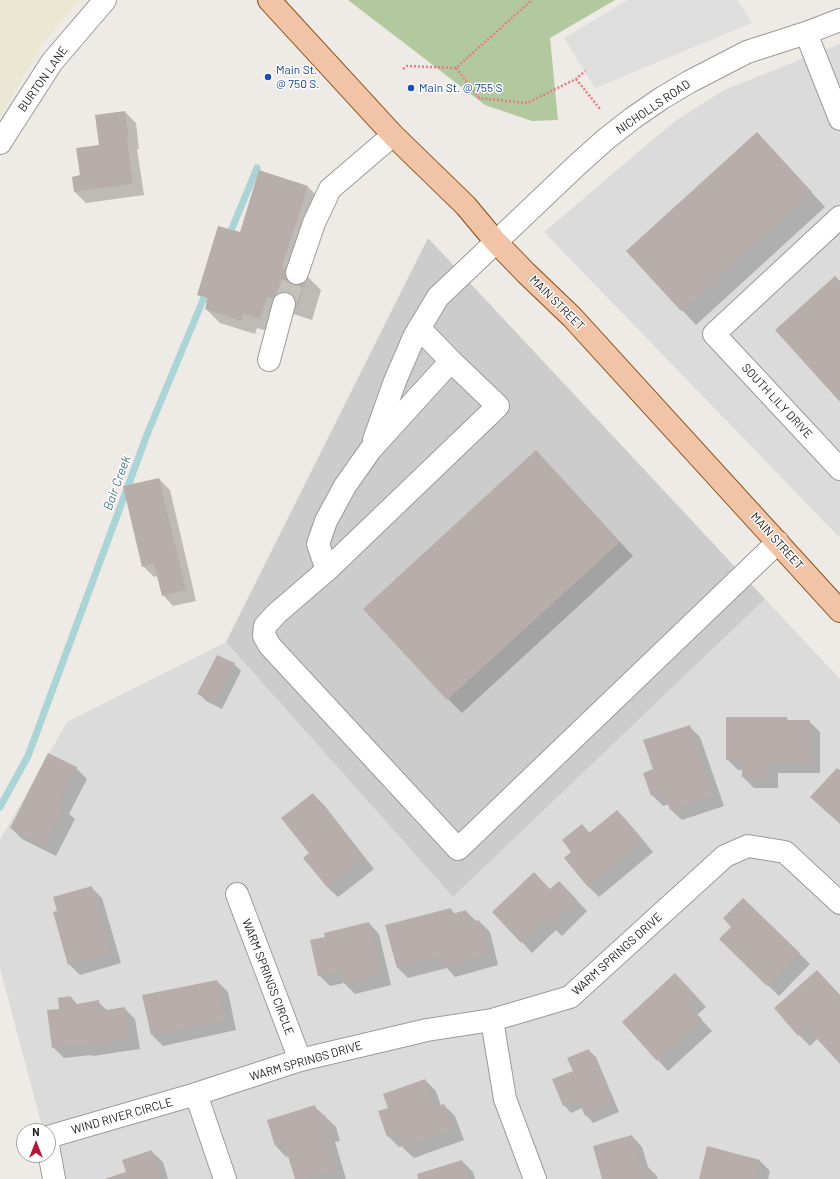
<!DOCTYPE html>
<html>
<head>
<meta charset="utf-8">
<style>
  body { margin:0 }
  #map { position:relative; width:840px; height:1179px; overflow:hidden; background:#eeeae5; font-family:Barlow,sans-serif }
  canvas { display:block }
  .north { position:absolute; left:16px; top:1123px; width:40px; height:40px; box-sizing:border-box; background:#fff; border:1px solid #a5a5a5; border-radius:50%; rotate:0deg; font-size:11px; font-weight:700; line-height:16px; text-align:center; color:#1e1e1e }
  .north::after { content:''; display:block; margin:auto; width:14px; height:18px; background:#b51733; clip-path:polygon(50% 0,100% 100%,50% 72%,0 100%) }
</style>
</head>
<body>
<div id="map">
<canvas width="840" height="1179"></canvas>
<div class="north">N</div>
</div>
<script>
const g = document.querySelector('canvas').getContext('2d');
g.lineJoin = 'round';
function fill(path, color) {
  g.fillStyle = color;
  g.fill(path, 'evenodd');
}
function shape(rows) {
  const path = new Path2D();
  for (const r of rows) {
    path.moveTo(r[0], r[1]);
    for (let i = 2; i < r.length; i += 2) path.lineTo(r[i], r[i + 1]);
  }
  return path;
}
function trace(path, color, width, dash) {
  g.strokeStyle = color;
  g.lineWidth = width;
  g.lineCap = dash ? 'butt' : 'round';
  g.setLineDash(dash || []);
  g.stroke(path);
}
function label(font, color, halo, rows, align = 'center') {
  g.font = font + ' Barlow,sans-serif';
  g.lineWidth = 3;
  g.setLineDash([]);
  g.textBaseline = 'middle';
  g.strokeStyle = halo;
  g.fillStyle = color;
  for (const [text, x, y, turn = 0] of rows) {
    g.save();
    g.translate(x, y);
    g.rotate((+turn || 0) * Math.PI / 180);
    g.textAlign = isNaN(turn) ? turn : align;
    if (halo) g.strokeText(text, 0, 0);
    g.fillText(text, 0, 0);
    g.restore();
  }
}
fill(shape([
  [840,44,840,538,544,232,675,121,726,89],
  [765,599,840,679,840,1179,56,1179,0,968,0,840,67,722,226,642,453,897]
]), '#dcdbdb');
fill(shape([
  [428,238,765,599,453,897,226,642]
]), '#ccc');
fill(shape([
  [0,0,80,0,43,43,0,117]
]), '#eae8d3');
fill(shape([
  [348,0,615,0,550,38,558,120,532,121,485,105]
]), '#b2c89f');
fill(shape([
  [628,0,737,0,752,23,595,88,564,38]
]), '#dedede');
fill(shape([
  [125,112,136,123,139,149,137,149,144,195,86,203,75,192,81,176,100,146],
  [757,133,825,207,696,325,627,251],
  [308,187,322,201,307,276,321,290,312,320,281,310,274,333,257,328,255,334,220,323,206,309,207,304,198,294,240,233],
  [550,466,633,556,462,713,448,699],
  [159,479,170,490,196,601,173,606,163,595,158,576,154,577,143,566],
  [234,664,241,671,222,709,206,701,199,693],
  [786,718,789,721,809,721,820,732,820,773,778,773,778,788,754,788,743,777,743,770,738,770,727,759],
  [689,726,700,737,724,806,682,820,671,810,669,804,663,806,652,795,655,770],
  [76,768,87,779,69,814,75,819,56,856,22,839,11,828],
  [313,794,324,805,374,869,338,897,327,887,310,853],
  [617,811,628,822,653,852,599,897,588,886,582,825,590,833],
  [559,882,587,911,562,936,556,930,532,953,522,942,551,890],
  [91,887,102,898,121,963,80,975,69,964,59,911],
  [743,899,810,964,779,996,720,939,733,927],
  [451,909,455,914,466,911,477,922,479,921,490,932,498,965,455,977,447,968,408,978,398,968],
  [369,923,379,934,391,985,355,994,344,983,330,986,319,975,326,937],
  [817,971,840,995,840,1062,818,1038,810,1046,799,1035],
  [217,981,228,992,236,1030,163,1046,152,1035],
  [686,985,706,1007,697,1015,712,1031,668,1071,658,1060],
  [71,997,78,1005,98,1002,108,1011,125,1009,135,1019,140,1049,93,1056,91,1055,64,1058,53,1047,61,1009],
  [588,1050,596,1057,619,1112,593,1123,586,1115,582,1108,571,1113,564,1105,574,1071],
  [425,1080,436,1091,441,1106,444,1105,455,1116,464,1140,414,1158,403,1148,403,1146,399,1147,388,1136,390,1108],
  [314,1106,336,1127,340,1141,335,1142,346,1179,296,1179,289,1156,286,1157,276,1146],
  [632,1136,642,1147,648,1167,657,1176,658,1179,603,1179],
  [152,1152,163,1162,168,1179,107,1179,127,1173],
  [462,1161,473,1172,475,1179,419,1179],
  [760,1161,770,1171,768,1179,700,1179]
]), '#0003');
trace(shape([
  [228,238,257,168],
  [0,807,28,756,148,432,208,288]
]), '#abd4d6', 7);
fill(shape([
  [125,111,129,138,127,138,133,184,74,192,72,177,80,175,76,148,99,145,95,115],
  [757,132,812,192,681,311,626,251],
  [259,170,308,186,282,267,308,275,298,306,267,297,260,319,243,314,241,321,205,309,208,298,197,295,218,226,240,232],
  [835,276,840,281,840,402,775,330],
  [536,450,620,542,447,700,363,609],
  [159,478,186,590,162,596,154,564,142,567,123,486],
  [217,655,235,663,215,702,197,694],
  [726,717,787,717,787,720,810,720,810,763,768,763,768,777,742,777,742,760,726,760],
  [690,725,713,796,670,810,663,791,651,796,643,773,653,769,643,740],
  [48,753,77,767,58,804,64,807,45,846,10,828],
  [837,768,840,770,840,824,810,797],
  [313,793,364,858,327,887,303,858,309,853,281,818],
  [617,810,643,840,588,887,564,858,571,852,562,840,582,824,589,833],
  [534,872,550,889,559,881,577,900,550,925,545,920,521,943,492,912],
  [92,886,111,953,68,965,53,912,57,911,53,897],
  [743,898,800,953,767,986,719,939,731,927,723,918],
  [451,908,452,914,466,910,470,923,479,920,488,954,444,966,441,956,397,968,385,925],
  [369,922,381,974,343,983,340,971,318,976,310,940,325,937,324,933],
  [817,970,840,995,840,1064,807,1028,798,1036,774,1008],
  [675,973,696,996,687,1004,702,1019,657,1061,622,1022],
  [217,980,226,1020,151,1035,142,995],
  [71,996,72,1005,99,1000,100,1011,125,1007,129,1039,81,1046,80,1044,52,1048,47,1010,59,1009,58,998],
  [589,1049,612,1104,585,1116,578,1100,563,1106,552,1079,573,1071,567,1058],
  [425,1079,435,1107,444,1104,454,1129,403,1148,397,1133,387,1137,378,1111,388,1108,383,1094],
  [315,1105,319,1117,325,1115,330,1130,325,1131,337,1170,307,1179,295,1179,284,1143,275,1146,267,1120],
  [632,1135,640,1166,647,1164,650,1179,602,1179,593,1146],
  [707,1146,760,1160,755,1179,699,1179],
  [152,1150,161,1179,104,1179,126,1172,122,1160],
  [462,1160,469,1179,418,1179,417,1174]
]), '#b7aeab');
trace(shape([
  [284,304,297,273]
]), '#c4c1bd', 22, [22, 11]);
const minor = shape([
  [806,33,840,119],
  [0,143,52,62,105,0],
  [840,217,714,334,840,469],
  [297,273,314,223,330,189,393,135],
  [419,328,451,361],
  [269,360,284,304],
  [374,440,395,381,414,337,438,297,577,165,606,139,633,118,662,98,689,82,747,52,806,33,840,20],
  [327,570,318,544,326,521,345,486,371,449,451,361,498,406,327,570,276,614,265,626,264,636,270,646,458,849,778,542],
  [237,894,300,1060],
  [492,1020,505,1099,535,1179],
  [196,1094,225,1179],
  [48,1137,196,1094,300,1060,427,1030,492,1020,570,997,725,856,748,846,785,852,840,903],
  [48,1145,54,1179]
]);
const major = shape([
  [269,0,393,135,466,206,496,242,526,273,572,317,840,611]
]);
trace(minor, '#9b9b9b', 24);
trace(major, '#874b11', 24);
trace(shape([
  [456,68,479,98,527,103,576,79,585,71],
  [403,69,407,66,456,68,532,0],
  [576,79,600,109]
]), '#ea7b83', 2.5, [2, 2]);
trace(minor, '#fff', 22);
trace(major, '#f1c4a7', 22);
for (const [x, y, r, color] of [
  [268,77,4,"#1a4fb4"],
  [411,88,4,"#1a4fb4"]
]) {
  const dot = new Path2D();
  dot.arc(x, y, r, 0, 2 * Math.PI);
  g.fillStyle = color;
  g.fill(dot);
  trace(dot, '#fff', 1.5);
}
label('12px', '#164399', '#fff', [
  ["Main St.",276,70],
  ["@ 750 S.",276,84],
  ["Main St. @ 755 S",419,88]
], 'left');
label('12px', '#1e1e1e', '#fff', [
  ["BURTON LANE",43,79,-55],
  ["NICHOLLS ROAD",653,107,-34],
  ["MAIN STREET",557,303,45],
  ["SOUTH LILY DRIVE",777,401,47],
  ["MAIN STREET",777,541,48],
  ["WARM SPRINGS DRIVE",617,954,-42],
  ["WARM SPRINGS CIRCLE",268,977,69],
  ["WARM SPRINGS DRIVE",306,1061,-16],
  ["WIND RIVER CIRCLE",122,1116,-16]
]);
label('italic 13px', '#4c788d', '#fff', [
  ["Bair Creek",117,483,-70]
]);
</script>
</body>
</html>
